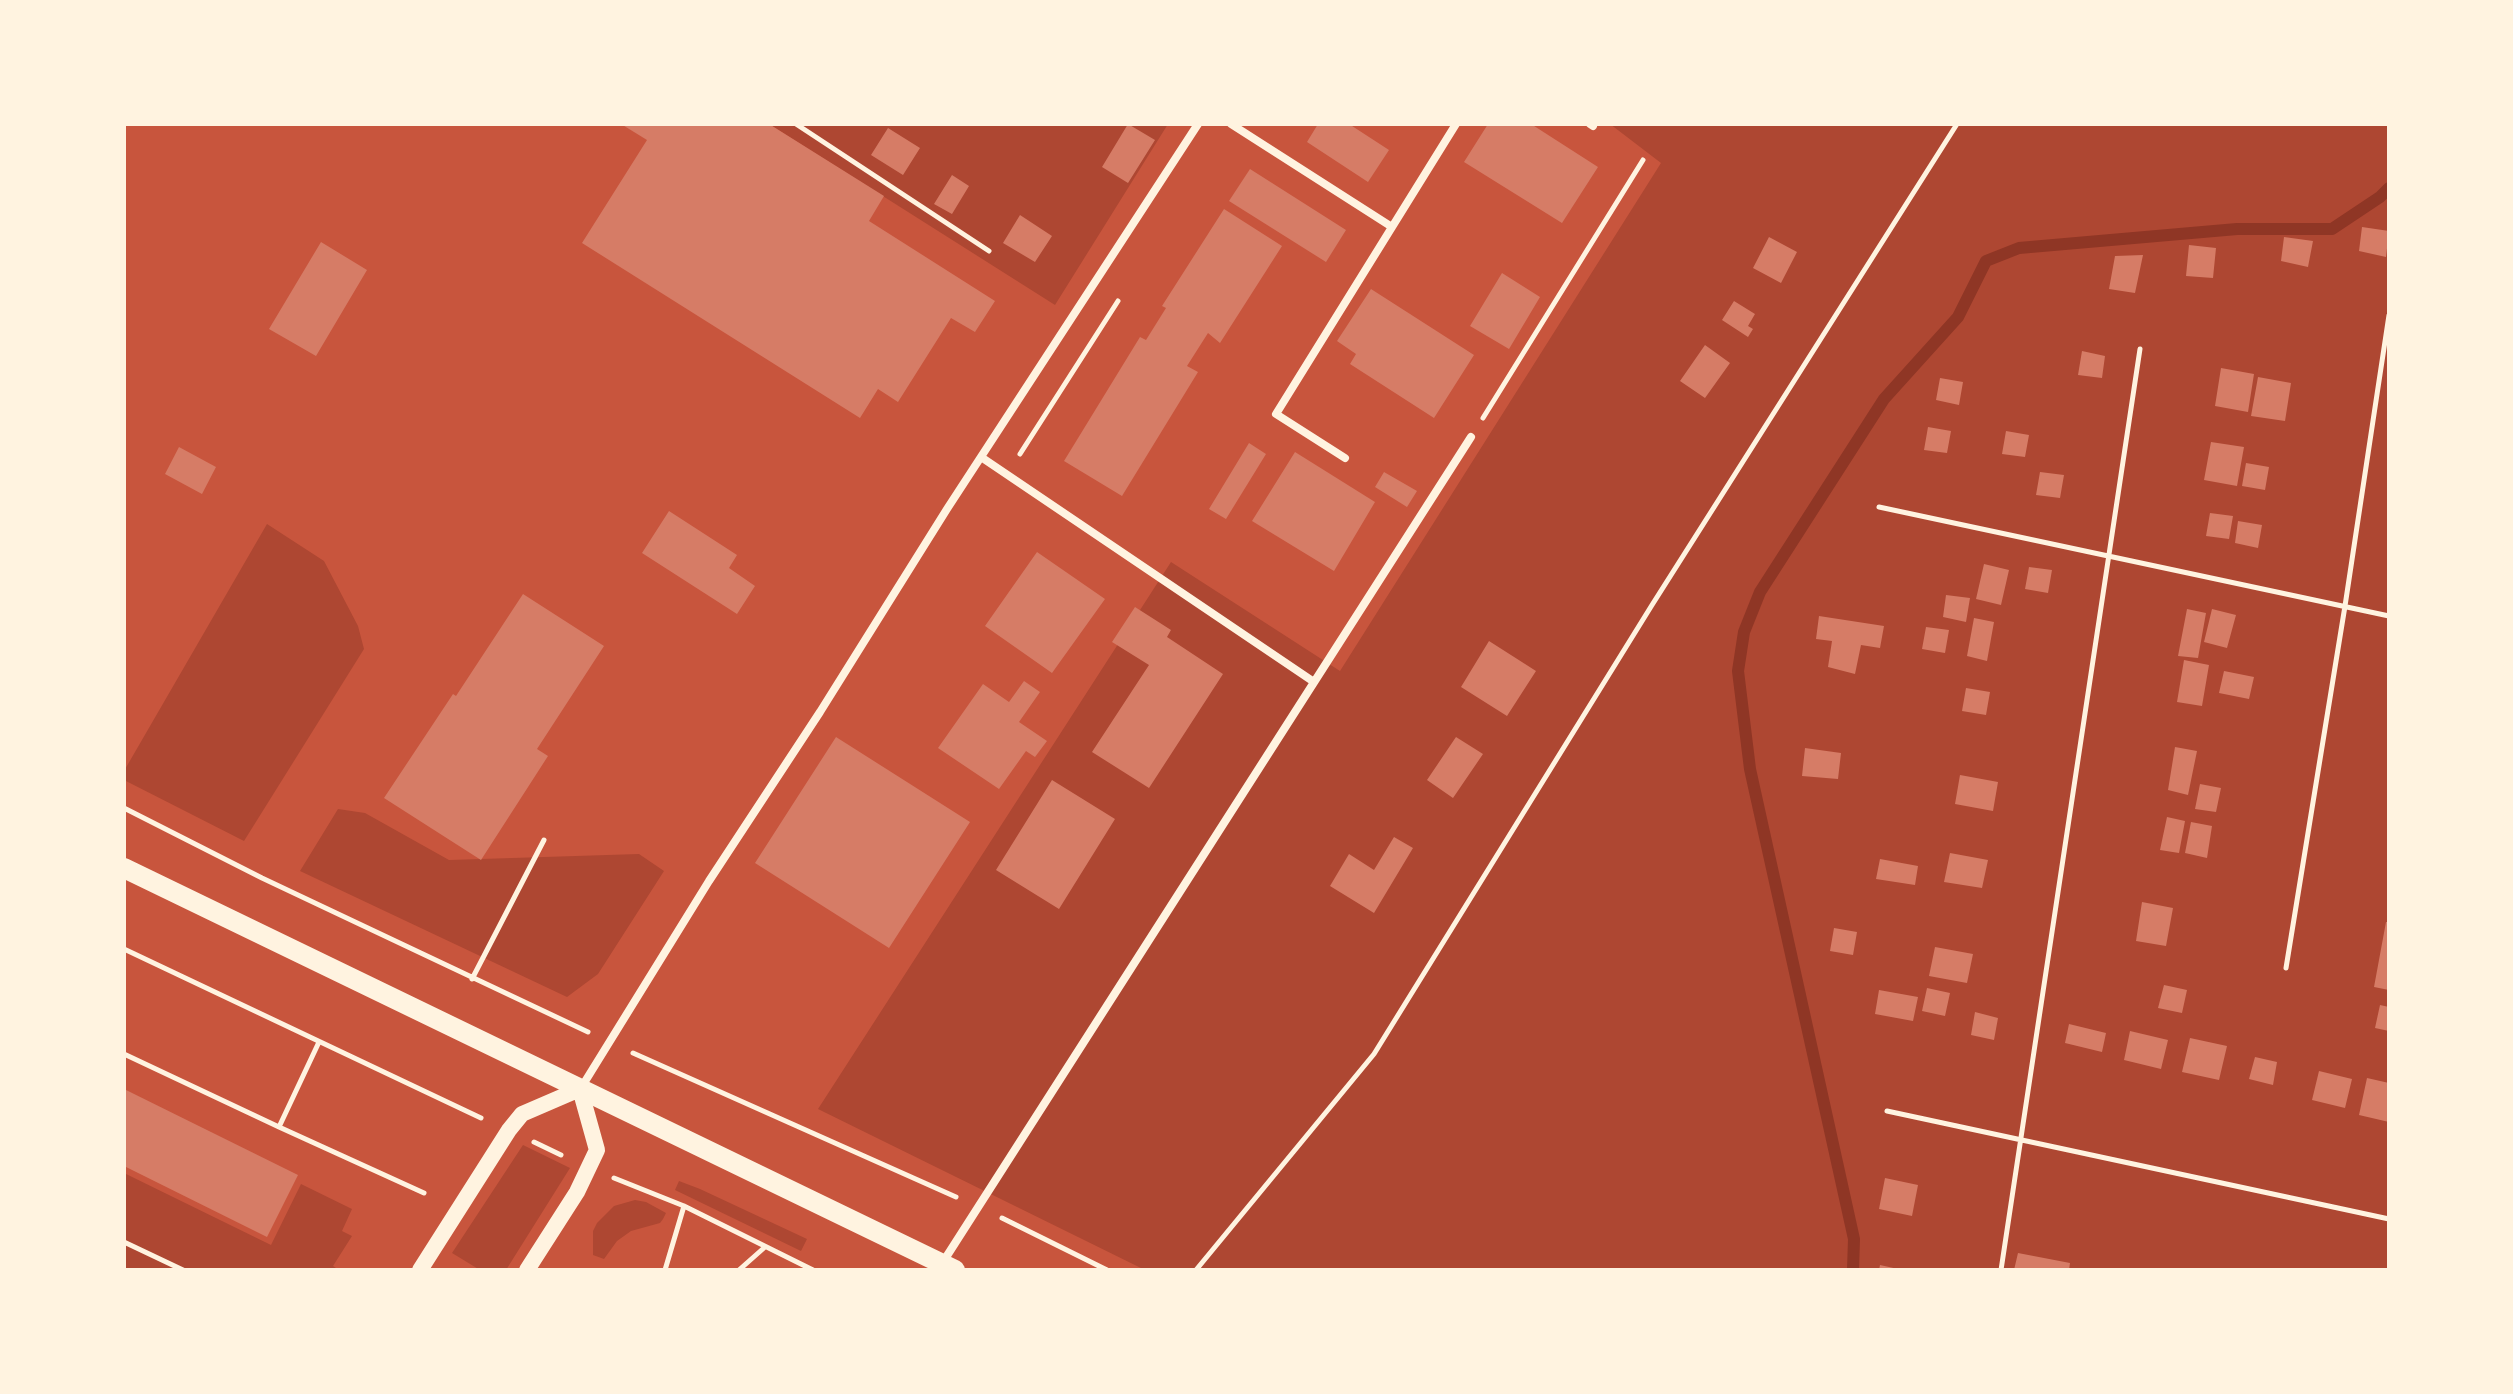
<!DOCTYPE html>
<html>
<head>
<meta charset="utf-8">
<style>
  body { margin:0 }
  #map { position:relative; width:2513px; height:1394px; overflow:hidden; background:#c8553d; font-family:"Source Sans 3",sans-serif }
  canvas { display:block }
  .frame { position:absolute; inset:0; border:126px solid #fff3e0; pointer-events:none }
</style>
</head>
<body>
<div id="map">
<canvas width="2513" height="1394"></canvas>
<div class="frame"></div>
</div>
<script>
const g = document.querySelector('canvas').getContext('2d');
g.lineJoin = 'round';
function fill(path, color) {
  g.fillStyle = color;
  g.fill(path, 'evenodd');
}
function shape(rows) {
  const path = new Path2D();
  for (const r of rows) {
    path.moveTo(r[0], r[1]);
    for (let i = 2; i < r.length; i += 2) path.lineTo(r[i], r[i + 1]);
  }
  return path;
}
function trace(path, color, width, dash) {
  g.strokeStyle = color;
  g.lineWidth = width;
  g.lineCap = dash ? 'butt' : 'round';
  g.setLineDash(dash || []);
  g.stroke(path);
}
fill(shape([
  [769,124,1168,124,1055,305],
  [1610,124,2389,124,2389,1270,1145,1270,818,1109,1171,562,1340,671,1661,163],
  [267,524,324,561,358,626,364,649,244,841,124,780,124,771],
  [338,809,365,813,449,860,639,854,664,871,598,974,567,997,300,871],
  [523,1145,570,1168,506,1270,480,1270,452,1253],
  [124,1173,271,1245,301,1184,352,1209,342,1231,352,1236,333,1266,339,1270,124,1270],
  [679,1181,700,1189,807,1239,801,1251,675,1190],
  [635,1200,646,1202,666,1213,663,1219,660,1223,631,1231,617,1241,604,1259,593,1255,593,1231,597,1223,614,1206]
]), '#ae4732');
trace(shape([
  [1853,1270,1854,1239,1750,769,1738,671,1744,632,1760,592,1884,399,1958,317,1986,261,2019,248,2237,229,2332,229,2380,197,2389,188]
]), '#8f3625', 12);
fill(shape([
  [621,124,769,124,884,196,869,221,995,301,975,332,951,318,898,402,878,389,860,418,582,243,647,140],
  [1128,124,1155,140,1128,183,1102,167],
  [1318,124,1349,124,1389,150,1368,182,1307,142],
  [1488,124,1531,124,1598,167,1562,223,1464,162],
  [888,128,920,148,903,175,871,155],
  [1250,169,1346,230,1326,262,1229,201],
  [952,175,969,186,952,214,934,204],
  [1224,209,1282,246,1220,343,1208,333,1187,366,1198,372,1122,496,1064,461,1140,337,1146,340,1166,308,1162,306],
  [1020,215,1052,236,1035,262,1003,243],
  [2362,227,2389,231,2386,257,2359,251],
  [1769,237,1797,252,1781,283,1753,268],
  [2284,237,2313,241,2308,267,2281,261],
  [321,242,367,270,316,356,269,329],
  [2189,245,2216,248,2213,278,2186,276],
  [2143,255,2135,293,2109,289,2115,256],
  [1502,273,1540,297,1509,349,1470,326],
  [1371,289,1474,355,1434,418,1350,364,1356,354,1337,341],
  [1734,301,1755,314,1748,326,1753,329,1748,337,1722,320],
  [1705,345,1730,363,1705,398,1680,381],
  [2082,351,2105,356,2102,378,2078,375],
  [2221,368,2254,374,2248,412,2215,406],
  [2258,377,2291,383,2285,421,2251,416],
  [1940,378,1963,382,1959,405,1936,400],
  [1928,427,1951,431,1947,453,1924,450],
  [2006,431,2029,435,2025,457,2002,454],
  [2211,442,2244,447,2237,486,2204,480],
  [1249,443,1266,454,1226,519,1209,509],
  [179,447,216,467,202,494,165,474],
  [1295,452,1375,502,1334,571,1252,521],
  [2246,463,2269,467,2265,490,2242,486],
  [1384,472,1417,491,1407,507,1375,487],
  [2040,472,2064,475,2060,498,2036,495],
  [669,511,737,555,729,568,755,586,737,614,642,553],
  [2210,513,2233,516,2229,539,2206,536],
  [2238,521,2262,525,2258,548,2235,543],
  [1037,552,1105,599,1052,673,985,626],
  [1984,564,2009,570,2001,605,1976,599],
  [2029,567,2052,570,2048,593,2025,589],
  [523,594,604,646,537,749,548,756,481,860,384,798,453,694,456,696],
  [1946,595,1970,598,1966,622,1943,617],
  [1135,607,1171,630,1167,637,1223,674,1149,788,1092,752,1149,665,1112,642],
  [2187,609,2206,613,2198,658,2178,656],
  [2212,609,2236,615,2227,648,2204,642],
  [1819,616,1884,626,1880,648,1861,645,1855,674,1828,667,1832,641,1816,639],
  [1974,618,1994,622,1987,661,1967,656],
  [1926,627,1949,630,1945,653,1922,649],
  [1489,641,1536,671,1507,716,1461,687],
  [2184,660,2209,665,2202,706,2177,702],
  [2224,671,2254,677,2249,699,2219,693],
  [1024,681,1040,692,1019,722,1047,741,1035,757,1026,751,999,789,938,748,983,684,1009,702],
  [1966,688,1990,692,1986,715,1962,711],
  [836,737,970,822,889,948,755,863],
  [1456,737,1483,754,1453,798,1427,780],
  [2175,747,2197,751,2188,795,2168,790],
  [1805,748,1841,753,1838,779,1802,776],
  [1960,775,1998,782,1993,811,1955,804],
  [1052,780,1115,819,1059,909,996,870],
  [2200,784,2221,788,2216,812,2195,809],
  [2167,817,2185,821,2179,853,2160,850],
  [2191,822,2212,826,2207,858,2185,853],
  [1394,837,1413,848,1374,913,1330,886,1349,854,1374,870],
  [1950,853,1988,860,1982,888,1944,882],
  [1880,859,1918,866,1915,885,1876,879],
  [2142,902,2173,908,2166,946,2136,941],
  [2386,922,2389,922,2389,990,2374,987],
  [1834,928,1857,932,1853,955,1830,951],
  [1935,947,1973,954,1967,983,1929,976],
  [2164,985,2187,990,2182,1013,2158,1008],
  [1927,988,1950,993,1945,1016,1922,1011],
  [1879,990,1918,997,1913,1021,1875,1014],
  [2380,1005,2389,1007,2389,1031,2375,1028],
  [1975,1012,1998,1018,1994,1040,1971,1035],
  [2069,1024,2106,1033,2102,1052,2065,1043],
  [2130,1031,2168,1040,2161,1069,2124,1060],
  [2190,1038,2227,1046,2219,1080,2182,1072],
  [2255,1057,2277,1062,2273,1085,2249,1079],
  [2319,1071,2352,1079,2345,1108,2312,1100],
  [2367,1078,2389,1083,2389,1122,2359,1115],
  [124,1089,298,1175,267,1237,124,1166],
  [1885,1178,1918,1185,1912,1216,1879,1209],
  [2018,1253,2070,1263,2069,1270,2014,1270],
  [1880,1265,1898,1269,1898,1270,1879,1270]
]), '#d67c66');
trace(shape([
  [796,124,989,251],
  [1483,418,1643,160],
  [1020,454,1118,301],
  [1879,507,2389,616],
  [124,808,262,878,588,1032],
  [124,949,481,1118],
  [2286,968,2345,606,2389,315],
  [472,979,544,840],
  [633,1053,956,1197],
  [124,1054,279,1127,424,1193],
  [1887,1111,2389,1219],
  [279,1127,319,1042],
  [534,1142,561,1155],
  [614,1178,684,1206,813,1270],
  [1002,1218,1107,1270],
  [124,1242,183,1270],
  [665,1270,684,1206],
  [739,1270,765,1247],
  [1196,1270,1374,1054,1652,605,1957,124],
  [2001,1270,2140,349]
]), '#fff3e0', 5);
trace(shape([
  [1231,124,1392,227],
  [1590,124,1593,126],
  [981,457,1314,682],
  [1345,458,1276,414,1456,124],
  [581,1088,709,881,820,712,947,509,1198,124],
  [943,1262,1471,437]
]), '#fff3e0', 8);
trace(shape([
  [420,1270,509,1130,522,1114,580,1089,597,1150,577,1192,527,1270]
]), '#fff3e0', 16);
trace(shape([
  [124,868,955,1270]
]), '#fff3e0', 20);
</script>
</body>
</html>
